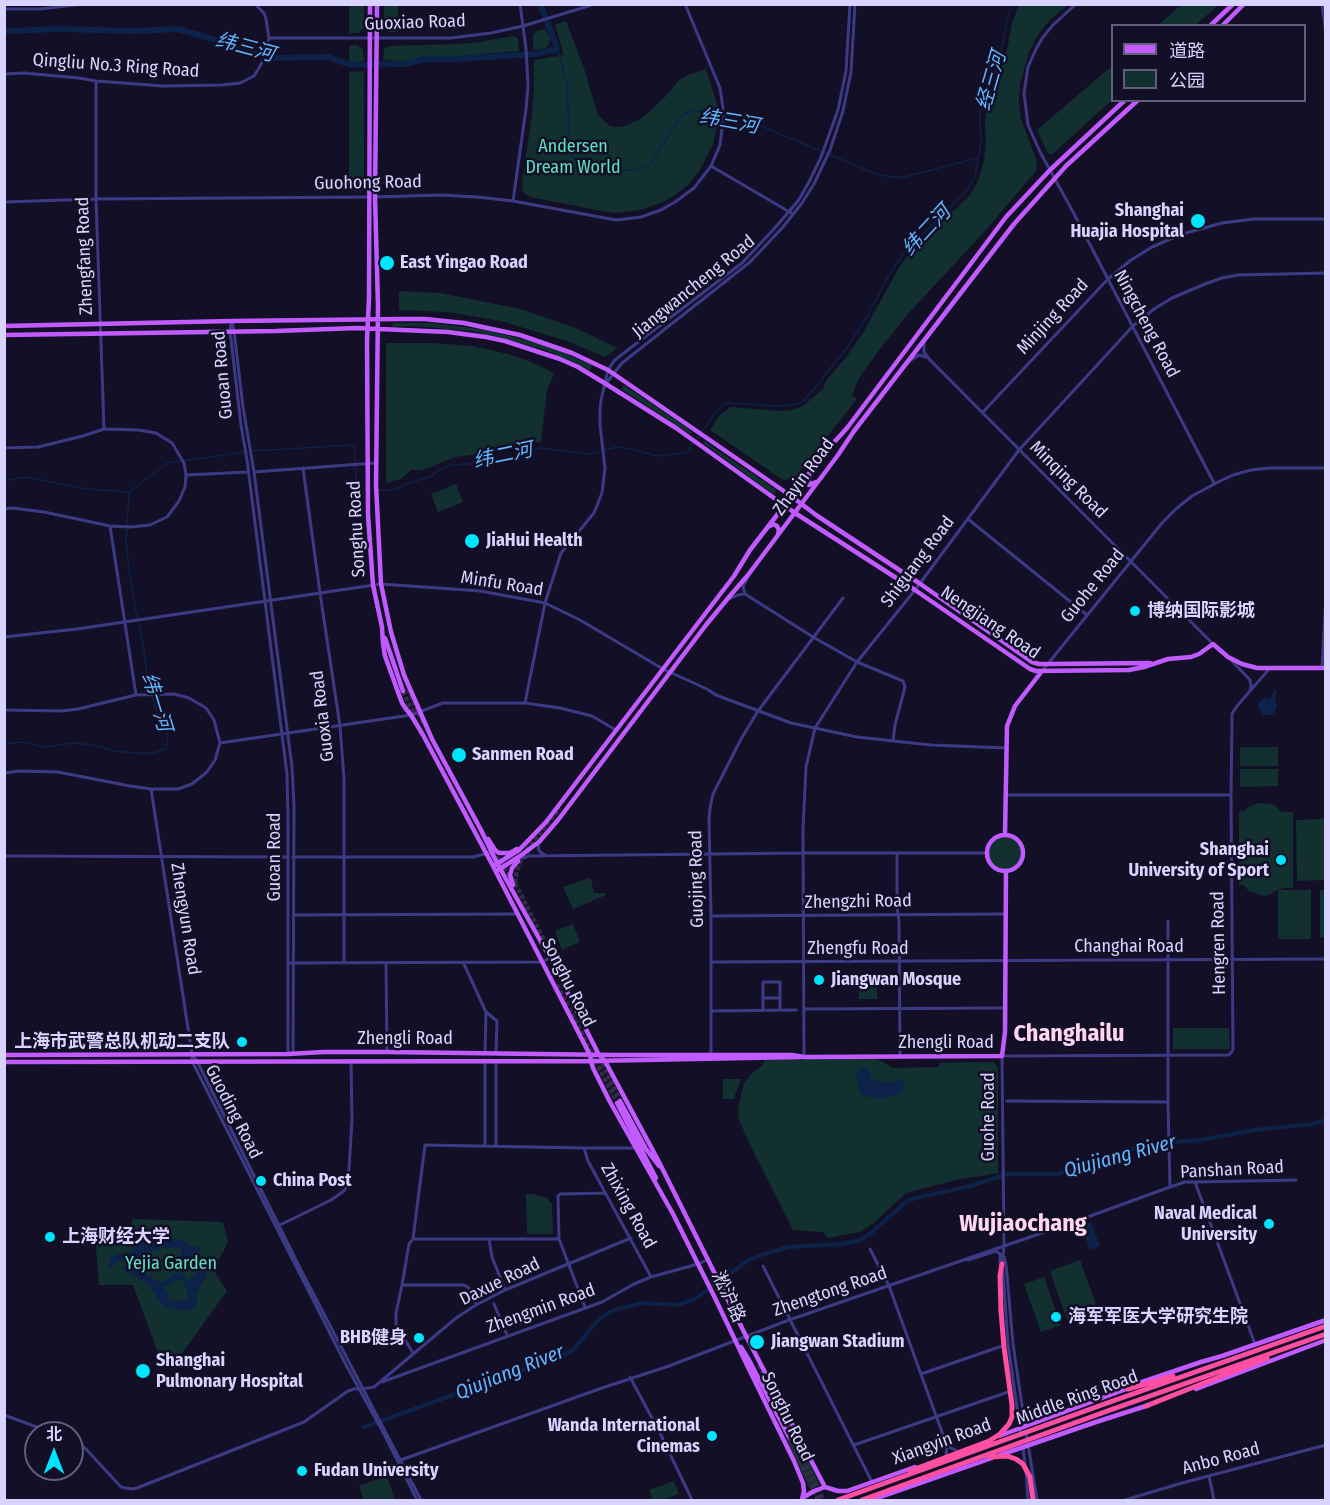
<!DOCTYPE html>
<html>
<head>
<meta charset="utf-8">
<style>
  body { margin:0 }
  #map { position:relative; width:1330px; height:1505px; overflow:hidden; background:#130f26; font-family:"Fira Sans Condensed","Noto Sans SC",sans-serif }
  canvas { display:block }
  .frame { position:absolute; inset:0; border:6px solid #d9d4ff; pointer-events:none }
  .legend { position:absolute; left:1111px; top:24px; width:195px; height:78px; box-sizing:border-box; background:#130f26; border:2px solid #625e7d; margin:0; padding:8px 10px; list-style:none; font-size:18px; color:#d9d4ff }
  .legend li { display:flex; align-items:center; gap:12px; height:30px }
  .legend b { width:30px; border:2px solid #625e7d }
  .north { position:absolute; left:24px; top:1421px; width:60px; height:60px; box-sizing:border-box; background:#130f26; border:2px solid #625e7d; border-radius:50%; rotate:0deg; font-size:16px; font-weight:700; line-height:24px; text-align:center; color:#d9d4ff }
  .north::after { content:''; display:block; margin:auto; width:21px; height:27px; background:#00e5ff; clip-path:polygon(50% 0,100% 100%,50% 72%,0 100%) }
</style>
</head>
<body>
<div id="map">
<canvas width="1330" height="1505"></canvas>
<div class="frame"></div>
<ul class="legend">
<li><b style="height:8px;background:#c25bff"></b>道路</li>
<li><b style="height:16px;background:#12302f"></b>公园</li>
</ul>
<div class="north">北</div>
</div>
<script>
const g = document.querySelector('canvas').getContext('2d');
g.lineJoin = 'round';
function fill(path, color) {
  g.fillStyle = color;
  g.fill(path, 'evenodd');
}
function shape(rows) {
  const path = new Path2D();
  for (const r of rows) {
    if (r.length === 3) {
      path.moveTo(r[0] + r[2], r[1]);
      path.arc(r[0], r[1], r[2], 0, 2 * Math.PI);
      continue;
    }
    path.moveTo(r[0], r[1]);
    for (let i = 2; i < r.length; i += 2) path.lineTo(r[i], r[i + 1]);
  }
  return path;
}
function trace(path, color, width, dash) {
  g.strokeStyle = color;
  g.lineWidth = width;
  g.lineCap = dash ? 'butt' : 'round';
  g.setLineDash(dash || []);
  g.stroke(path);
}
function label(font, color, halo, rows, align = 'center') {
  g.font = font + ' "Fira Sans Condensed","Noto Sans SC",sans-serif';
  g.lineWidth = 5;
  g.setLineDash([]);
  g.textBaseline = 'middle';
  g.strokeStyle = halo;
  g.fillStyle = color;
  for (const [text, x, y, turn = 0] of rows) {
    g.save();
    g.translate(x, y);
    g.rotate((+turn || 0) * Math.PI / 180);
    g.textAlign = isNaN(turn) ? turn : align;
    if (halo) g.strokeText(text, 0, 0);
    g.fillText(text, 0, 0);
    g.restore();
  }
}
fill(shape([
  [349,5,364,5,364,28,358,33,349,33],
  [384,5,398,5,398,32,388,32,384,28],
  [1019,5,1068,5,1049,21,1038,35,1029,52,1020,84,1019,101,1021,119,1037,161,1036,171,985,231,907,315,879,350,858,380,852,395,857,399,796,476,790,479,784,480,780,478,710,430,720,415,731,407,779,411,792,410,803,406,823,389,826,381,847,356,863,333,900,266,910,253,967,198,974,189,979,178,984,160,986,143,985,124,987,107,1006,55,1012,23],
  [1181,5,1181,4,1219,5,1195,25,1158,25],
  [566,21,585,71,596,109,599,116,610,126,617,127,625,126,642,118,664,98,679,80,688,75,706,69,717,104,718,120,713,144,700,170,688,185,674,196,663,202,640,210,616,213,602,211,530,197,523,192,522,184,532,114,534,89,534,60,564,55,555,25],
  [545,29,550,38,549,44,546,48,533,50,533,36,537,31],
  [513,36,518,38,519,51,460,56,431,56,405,62,383,60,384,49,389,46,458,44,480,42],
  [356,45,363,49,364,61,349,63,349,46],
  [1112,66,1112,100,1056,151,1053,154,1049,154,1046,150,1037,130],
  [364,71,364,186,357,191,349,191,349,72],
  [399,291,440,293,520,309,576,328,617,348,609,355,604,357,570,342,501,321,447,312,399,310],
  [393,323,434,323,487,330,547,346,592,365,590,370,548,351,499,337,470,331,413,326,392,327],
  [386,343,433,343,472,346,508,354,529,361,548,370,554,374,547,390,541,442,524,444,504,451,455,457,423,470,411,470,401,479,386,483],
  [624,385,682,424,692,432,690,434,621,389],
  [705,441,724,455,777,490,774,495,703,443],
  [456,484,463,502,438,512,431,494],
  [1240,747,1278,747,1278,766,1240,766],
  [1240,769,1278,769,1278,786,1240,787],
  [1258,803,1273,804,1282,812,1293,812,1293,888,1283,888,1279,890,1311,890,1311,939,1278,939,1278,890,1265,896,1257,894,1249,891,1243,885,1239,885,1239,811,1244,811,1249,807],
  [1325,819,1325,880,1297,881,1296,820],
  [1005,853,16],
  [589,878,591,879,594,893,605,893,606,895,573,909,563,887],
  [1320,890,1325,890,1325,937,1320,937],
  [573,924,580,942,562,950,555,931],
  [859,979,877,979,877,999,859,999],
  [1229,1028,1230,1049,1173,1049,1173,1028],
  [765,1059,876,1059,885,1063,892,1068,939,1067,939,1063,993,1062,998,1067,998,1173,956,1180,906,1193,874,1223,860,1232,828,1238,823,1232,793,1230,750,1145,739,1120,738,1109,744,1083,752,1073,762,1066],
  [723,1079,741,1079,735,1095,735,1099,723,1099],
  [526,1194,532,1194,547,1198,552,1204,553,1234,527,1234],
  [133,1219,223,1222,228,1243,213,1269,227,1291,176,1362,159,1355,133,1285,99,1285,95,1235,127,1235],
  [1080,1260,1098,1310,1067,1320,1050,1271],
  [1044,1277,1061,1325,1041,1332,1024,1284],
  [796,1434,820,1485,810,1489,786,1439],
  [387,1476,395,1500,364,1500,359,1486],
  [674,1481,679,1494,662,1500,653,1500,649,1490]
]), '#12302f');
fill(shape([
  [1274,690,1277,691,1275,698,1277,705,1275,712,1272,715,1263,715,1257,705,1264,698,1269,699,1271,697],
  [860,1068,868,1068,872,1079,879,1082,898,1081,903,1079,905,1082,904,1091,888,1098,871,1098,861,1094,856,1077],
  [1091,1222,1100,1246,1090,1250,1081,1226],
  [172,1239,182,1240,188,1245,201,1248,196,1257,205,1264,207,1274,196,1295,198,1304,193,1309,177,1311,162,1305,149,1285,122,1269,130,1263,136,1270,156,1280,165,1282,173,1275,181,1272,188,1280,193,1277,198,1272,197,1267,188,1257,184,1268,177,1270,176,1268,182,1252,179,1247,158,1249,148,1252,135,1259,117,1262,109,1269,110,1259,117,1254,130,1253,140,1243,144,1244,162,1240,166,1242],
  [180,1279,183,1281,189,1298,177,1302,168,1300,169,1294,164,1287]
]), '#0c2248');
trace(shape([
  [557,47,567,83,570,154,581,166,589,169,635,170,647,167,652,162,678,120,685,113,697,111,749,121,876,174,892,177,905,177,977,158],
  [251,451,354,445,357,490,365,490],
  [4,481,26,477,86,489,129,492,167,463,246,452],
  [379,490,394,490,409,483,429,477,446,466,489,462,510,459,527,451,541,448,591,454,617,447,631,449,657,456,686,453,716,412,726,403,781,406,801,403,809,395,849,345,866,318,889,275,904,253,964,193,972,182,975,176,981,142,980,114,983,99,995,73,1004,39,1007,20,1012,4],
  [4,744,23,742,44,747,74,743,92,745,114,751,134,753,152,753,166,749,168,736,163,721,155,707,148,682,143,643,134,602,129,570,126,540,129,494]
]), '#0c2248', 1.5);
trace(shape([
  [364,1427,564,1355,575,1348,600,1318,614,1310,642,1303,678,1305,695,1299,749,1260,767,1253,789,1247,842,1244,860,1240,871,1233,907,1201,916,1198,970,1186,1008,1174,1058,1174,1100,1161,1121,1152,1152,1144,1200,1140,1254,1130,1312,1124,1326,1120]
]), '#0c2248', 4);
trace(shape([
  [540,4,557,47],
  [4,31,59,29,135,31,178,29,227,43,246,52,274,58,328,57,351,65,405,64,425,59,455,59,536,54,557,49]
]), '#0c2248', 6);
trace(shape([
  [408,689,424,725],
  [403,691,414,716],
  [526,850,560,808],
  [493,851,517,887,568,987,571,997],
  [515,883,517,871,519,864,529,850],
  [557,985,617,1103],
  [600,1057,620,1101],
  [759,1365,793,1435,823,1500],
  [789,1437,818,1500]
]), '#312d47', 4.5, [4.5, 2]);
trace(shape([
  [1076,4,1053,25,1043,37,1036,49,1028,67,1024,93,1028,125,1040,152,1072,210,1214,483],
  [1322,4,1326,34],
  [4,9,41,9,82,4],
  [269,38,451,38,491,33,523,26,595,4],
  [4,74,24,73,79,78,96,81,163,86,222,85,240,83,254,76,259,68,264,59,269,38,266,19,264,13,255,4],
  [96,81,96,199,104,429],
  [711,166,793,214],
  [375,197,440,195,477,197,513,201,616,220,641,217,661,210,675,202,694,188,711,166,720,145,722,129,723,108,720,88,685,4],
  [513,201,526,109,528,86,526,49,520,4],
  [4,202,96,199,369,197],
  [232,321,234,331,243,407,254,472,292,767,294,805,293,1053],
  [231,323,230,331,241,425,247,460,287,774,288,819,288,1053],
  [924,342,924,352,930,360,1213,644],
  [911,360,919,355,926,357],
  [607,382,622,363,750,262,783,227,802,203,814,184,830,150,843,111,851,72,855,4],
  [983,412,1108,279,1131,260,1152,247,1182,234,1222,223,1254,219,1326,219],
  [4,448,38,447,83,436,104,429,138,430,156,433,172,443,184,463,186,475,185,487,179,501,167,517,150,525,131,527,110,526,44,512,13,508,4,509],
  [303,468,320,593,340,726,344,779,344,963],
  [254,472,375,463],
  [186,475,248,472],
  [968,519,1087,615],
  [110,526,136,695],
  [745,594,743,586,747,579],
  [729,599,738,595,745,594,813,637,857,662,903,681,905,687,895,725,893,741],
  [4,637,77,629,381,584,480,591,545,603,580,620,663,669,707,689,716,695,791,723,857,737,931,745,1006,748],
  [1231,660,1250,680,1251,686,1250,690],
  [1322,668,1326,595],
  [1042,671,1162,523,1177,508,1192,496,1220,481,1233,475,1251,470,1270,468,1326,468],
  [525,703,545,603,561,553,594,513,602,493,605,468,600,425,600,411,601,400,608,370,614,361,620,356,742,263,773,230,798,201,809,182,821,157,838,110,846,71,850,4],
  [4,710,62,711,78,709,136,695,174,694,189,698,206,708,214,720,220,743,215,760,207,772,192,784,178,789,151,789,130,786,58,772,19,771,4,773],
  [220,743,411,715,443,703,525,703,560,708,592,716,616,730],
  [151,789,192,1054,192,1061,346,1365,385,1436,417,1500],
  [1005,795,1231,795],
  [538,844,539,851,545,855],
  [897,854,897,908,899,920,900,1056],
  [4,856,287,857],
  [293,857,473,857,492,852],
  [518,859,529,856,803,853,986,853],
  [294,915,517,914],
  [711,916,1005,914],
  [1168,921,1168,1102,1170,1186],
  [463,962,486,1012,497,1021,496,1052],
  [711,962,1326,959],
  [288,963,542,962,550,958],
  [386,963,387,1052],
  [763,998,779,998],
  [804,1009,1006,1008],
  [763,1010,763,982,780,982,780,1010],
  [711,1011,796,1010],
  [485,1052,486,1012],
  [192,1054,197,1061,301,1270,421,1500],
  [711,1054,711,916,709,819,710,808,713,794,741,739,758,711,843,598],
  [804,1057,803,829,806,767,815,728,857,662,915,590,1019,450,1133,326,1154,309,1172,298,1205,284,1222,278,1238,275,1326,273],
  [1007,1101,1168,1102],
  [485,1146,485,1060],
  [496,1146,496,1061],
  [584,1148,588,1161,651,1277],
  [1195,1182,1255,1344],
  [278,1226,331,1200,344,1191,348,1185,352,1120,351,1061],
  [413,1239,425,1145,584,1148,635,1148],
  [414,1239,559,1239],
  [489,1239,492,1257,505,1290],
  [870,1249,889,1286,947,1446,946,1455],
  [1004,1257,1006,1264,1013,1344,1025,1426],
  [968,1260,996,1251,1000,1254,1000,1264],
  [1002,1265,1004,1246,1002,1056,1229,1055,1233,1050,1231,795,1232,720,1232,714,1237,706,1270,668],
  [763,1266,872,1482],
  [1003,1272,1008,1344,1021,1435],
  [402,1285,464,1285,469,1288,476,1304],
  [494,1304,507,1335],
  [585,1307,559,1239,558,1196,560,1194,605,1193],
  [413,1353,399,1330,396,1324,396,1313,402,1285,409,1244,413,1239],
  [921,1374,1005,1345],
  [630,1377,660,1433,692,1500],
  [382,1382,602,1302,634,1284,651,1277,698,1264,709,1259],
  [4,1415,53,1433],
  [1026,1432,1037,1500],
  [72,1441,85,1448,121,1487,131,1489,137,1488,304,1422,348,1391,354,1389,368,1388,374,1387,456,1318,476,1305,505,1290,631,1238],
  [854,1445,1011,1391],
  [947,1446,957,1451],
  [1023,1447,1025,1465],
  [398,1461,602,1388,669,1366,789,1320,1071,1223,1170,1187,1185,1182,1195,1182,1296,1180],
  [1026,1471,1028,1500],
  [1209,1476,1214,1500],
  [1125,1500,1182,1483,1326,1445]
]), '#3d3a85', 3);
trace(shape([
  [370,4,369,298,367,340,368,515,373,585,382,627,383,644,385,656,402,703,406,709,411,715,423,735,493,866,590,1055,591,1061,593,1068,610,1102,673,1214,715,1298,746,1363,794,1461,803,1483,804,1491,802,1499],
  [377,4,375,197,378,306,376,485,381,584,391,632,404,675,432,739,481,830,497,863,550,958,599,1055,605,1061,658,1160,746,1336,825,1487],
  [1210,26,1233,4],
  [1222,26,1244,4],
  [4,326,232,321,402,319,425,319,464,323,520,335,572,353,608,370,791,496,816,515,919,583,1032,662,1039,664,1047,664,1150,663],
  [4,335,276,331,357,328,448,332,486,337,505,341,560,359,578,367,606,384,676,428,795,513,915,590,1030,669,1036,671,1129,670,1144,667,1168,659,1191,657,1199,654,1213,644,1228,657,1242,664,1257,668,1326,668],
  [809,475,809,485,816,482],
  [768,527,773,524,777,526,779,530,778,534],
  [385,638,403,691],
  [1005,834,1007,726,1015,706,1042,671],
  [1005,853,18],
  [488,839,495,850,499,853,510,853,517,849],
  [495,865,519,850,546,822,734,576,750,550,828,449,847,428,1006,217,1050,170,1125,100],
  [498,870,520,856,539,842,558,820,706,625,729,597,748,575,838,455,854,431,1014,224,1066,166,1138,100],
  [513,885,510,875,512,868,518,861],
  [4,1055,288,1054,324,1052,387,1052,614,1055,792,1055,804,1057,1002,1056,1005,1032,1006,871],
  [4,1062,591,1061,799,1057],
  [620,1101,646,1149,659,1166],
  [617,1103,656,1178],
  [741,1347,749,1360,789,1437],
  [1142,1382,1201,1362,1222,1356,1326,1320],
  [1196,1389,1326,1340],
  [999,1436,1129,1388],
  [1000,1455,1096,1422,1149,1405],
  [838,1491,847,1491,915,1467],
  [804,1497,814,1491,825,1487,838,1491],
  [872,1500,992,1458]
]), '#c25bff', 4.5);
trace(shape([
  [1001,1311,1000,1276,1002,1264],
  [1128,1389,1173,1376],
  [1110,1402,1326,1326],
  [1146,1406,1267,1358],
  [1113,1409,1326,1334]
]), '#ff4fa3', 5);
trace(shape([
  [990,1457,1007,1456,1016,1459,1023,1464,1030,1477,1033,1500],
  [910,1471,989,1441,1000,1434,1009,1424,1012,1417,1012,1405,1004,1347,1001,1311],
  [838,1500,1110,1402],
  [862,1500,1113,1409]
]), '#ff4fa3', 5);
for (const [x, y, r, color] of [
  [1198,221,8,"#00e5ff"],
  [387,263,8,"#00e5ff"],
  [472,541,8,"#00e5ff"],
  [1135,611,6,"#00e5ff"],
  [459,755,8,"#00e5ff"],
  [1281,860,6,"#00e5ff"],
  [819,980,6,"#00e5ff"],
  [242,1042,6,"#00e5ff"],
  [261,1181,6,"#00e5ff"],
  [1269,1224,6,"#00e5ff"],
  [50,1237,6,"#00e5ff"],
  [1056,1317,6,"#00e5ff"],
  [419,1338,6,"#00e5ff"],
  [757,1342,8,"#00e5ff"],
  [143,1371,8,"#00e5ff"],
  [712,1436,6,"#00e5ff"],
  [302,1471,6,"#00e5ff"]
]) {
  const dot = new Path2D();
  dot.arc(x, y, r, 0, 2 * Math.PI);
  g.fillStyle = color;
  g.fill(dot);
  trace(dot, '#130f26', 2);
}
label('18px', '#d9d4ff', '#130f26', [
  ["Guoxiao Road",415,23,-2],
  ["Qingliu No.3 Ring Road",116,66,4],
  ["Guohong Road",368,183,-1],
  ["Zhengfang Road",85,256,-92],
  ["Jiangwancheng Road",694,287,-39],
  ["Minjing Road",1053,317,-47],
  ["Ningcheng Road",1146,324,62],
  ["Guoan Road",223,375,-95],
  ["Zhayin Road",804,477,-54],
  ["Minqing Road",1068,480,45],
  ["Songhu Road",357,529,-93],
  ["Shiguang Road",918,562,-53],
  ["Minfu Road",502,584,9],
  ["Guohe Road",1093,586,-51],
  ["Nengjiang Road",990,623,34],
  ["Guoxia Road",323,716,-97],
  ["Guoan Road",275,857,-90],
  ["Guojing Road",697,879,-91],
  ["Zhengzhi Road",858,902,-1],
  ["Zhengyun Road",185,919,81],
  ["Hengren Road",1219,943,-91],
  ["Changhai Road",1129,947],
  ["Zhengfu Road",858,949],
  ["Songhu Road",568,983,63],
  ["Zhengli Road",405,1039],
  ["Zhengli Road",946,1043],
  ["Guoding Road",233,1112,63],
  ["Guohe Road",989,1117,-90],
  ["Panshan Road",1232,1170,-3],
  ["Zhixing Road",628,1206,61],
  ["Daxue Road",500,1282,-26],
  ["Zhengtong Road",830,1292,-19],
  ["淞沪路",728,1297,65],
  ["Zhengmin Road",541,1309,-20],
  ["Middle Ring Road",1077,1398,-20],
  ["Songhu Road",787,1417,64],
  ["Xiangyin Road",942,1442,-20],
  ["Anbo Road",1221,1459,-15]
]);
label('18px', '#5fe0c0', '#130f26', [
  ["Andersen",573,147],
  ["Dream World",573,168],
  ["Yejia Garden",171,1264]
]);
label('bold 18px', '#d9d4ff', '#130f26', [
  ["Shanghai",1184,211,"right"],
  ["Huajia Hospital",1184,232,"right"],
  ["East Yingao Road",400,263],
  ["JiaHui Health",486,541],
  ["博纳国际影城",1147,611],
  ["Sanmen Road",472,755],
  ["Shanghai",1269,850,"right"],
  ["University of Sport",1269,871,"right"],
  ["Jiangwan Mosque",831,980],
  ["上海市武警总队机动二支队",230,1042,"right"],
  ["China Post",273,1181],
  ["Naval Medical",1257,1214,"right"],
  ["University",1257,1235,"right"],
  ["上海财经大学",62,1237],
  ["海军军医大学研究生院",1068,1317],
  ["BHB健身",407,1338,"right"],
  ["Jiangwan Stadium",771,1342],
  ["Shanghai",156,1361],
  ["Pulmonary Hospital",156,1382],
  ["Wanda International",700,1426,"right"],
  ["Cinemas",700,1447,"right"],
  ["Fudan University",314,1471]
], 'left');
label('italic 20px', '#62b6ff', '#130f26', [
  ["纬三河",245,48,15],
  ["经三河",992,81,-74],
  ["纬三河",729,122,10],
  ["纬二河",927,231,-47],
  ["纬二河",503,456,-12],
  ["纬一河",156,702,73],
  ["Qiujiang River",1120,1157,-15],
  ["Qiujiang River",510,1373,-22]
]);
label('bold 24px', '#ffd6f0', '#130f26', [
  ["Changhailu",1069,1034],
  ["Wujiaochang",1023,1224]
]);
</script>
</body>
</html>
